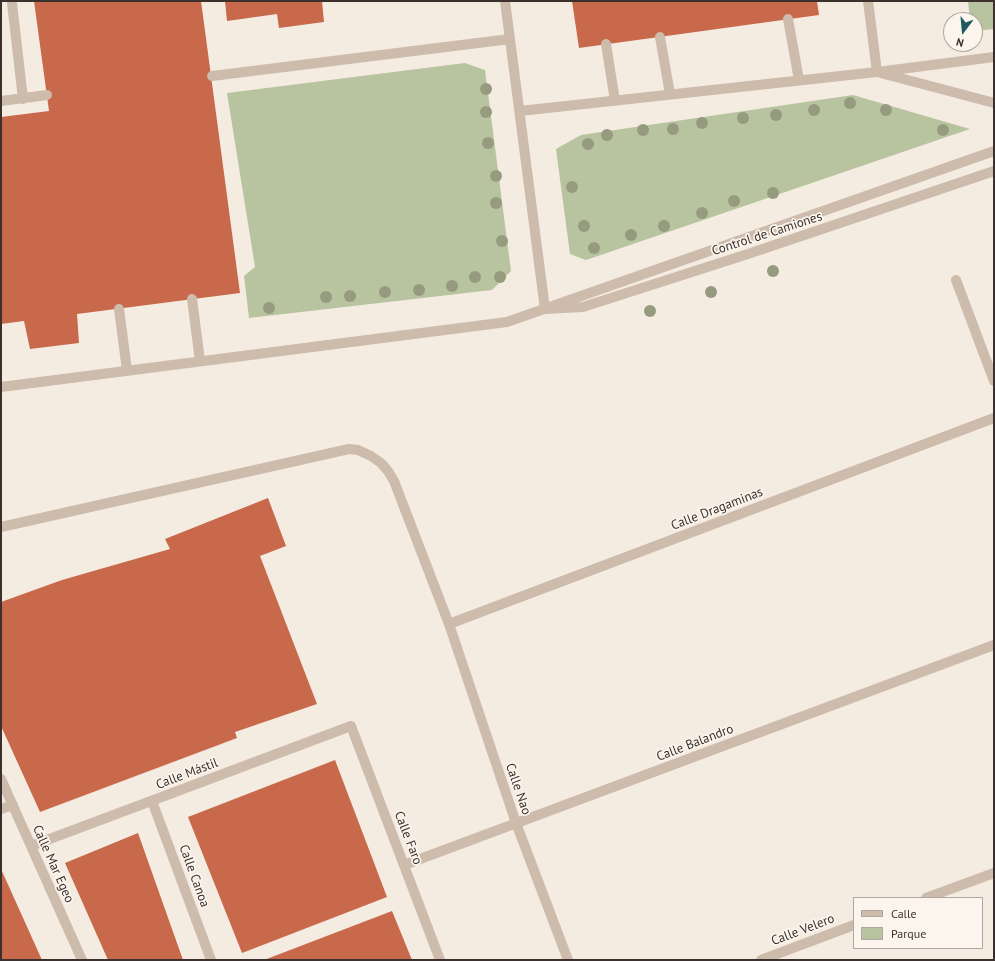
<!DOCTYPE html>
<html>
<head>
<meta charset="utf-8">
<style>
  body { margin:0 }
  #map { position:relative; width:995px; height:961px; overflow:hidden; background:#f4ebe1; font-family:"PT Sans",sans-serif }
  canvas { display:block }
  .frame { position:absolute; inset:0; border:2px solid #3b302b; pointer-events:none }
  .legend { position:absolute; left:853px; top:897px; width:130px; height:52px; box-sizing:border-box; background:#fbf5ee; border:1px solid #aea6a0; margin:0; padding:5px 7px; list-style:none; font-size:12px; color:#3b302b }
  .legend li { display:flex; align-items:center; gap:8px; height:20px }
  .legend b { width:20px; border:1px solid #aea6a0 }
  .north { position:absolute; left:943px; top:12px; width:40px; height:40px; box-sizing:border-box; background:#fbf5ee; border:1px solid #aea6a0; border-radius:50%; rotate:196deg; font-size:11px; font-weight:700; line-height:16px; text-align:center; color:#3b302b }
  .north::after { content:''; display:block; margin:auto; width:14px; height:18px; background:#1f5a5e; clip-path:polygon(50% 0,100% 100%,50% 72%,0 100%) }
</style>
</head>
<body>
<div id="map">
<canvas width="995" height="961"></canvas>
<div class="frame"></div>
<ul class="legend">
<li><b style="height:5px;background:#cdbbac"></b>Calle</li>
<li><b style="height:11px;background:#b8c4a0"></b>Parque</li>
</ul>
<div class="north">N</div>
</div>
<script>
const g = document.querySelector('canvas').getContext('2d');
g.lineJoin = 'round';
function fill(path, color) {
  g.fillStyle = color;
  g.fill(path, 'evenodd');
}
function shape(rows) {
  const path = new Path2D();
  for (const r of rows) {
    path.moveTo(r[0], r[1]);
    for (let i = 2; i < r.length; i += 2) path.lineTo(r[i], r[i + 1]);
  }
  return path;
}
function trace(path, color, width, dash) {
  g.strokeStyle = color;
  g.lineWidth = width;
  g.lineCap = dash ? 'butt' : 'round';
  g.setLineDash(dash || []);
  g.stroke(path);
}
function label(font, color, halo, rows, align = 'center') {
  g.font = font + ' "PT Sans",sans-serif';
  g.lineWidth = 3.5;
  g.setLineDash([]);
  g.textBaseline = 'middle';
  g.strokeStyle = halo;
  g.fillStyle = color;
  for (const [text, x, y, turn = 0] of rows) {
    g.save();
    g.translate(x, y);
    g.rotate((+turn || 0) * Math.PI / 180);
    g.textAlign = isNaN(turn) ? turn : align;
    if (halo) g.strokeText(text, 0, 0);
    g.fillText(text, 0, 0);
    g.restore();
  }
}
fill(shape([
  [968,1,994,1,994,29,975,31,975,20,970,20],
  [465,63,485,70,511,271,492,290,249,318,244,276,255,267,227,93],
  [853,95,970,129,586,260,570,254,556,149,581,135]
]), '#b8c4a0');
fill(shape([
  [34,1,201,1,240,293,77,314,79,343,30,349,24,321,1,324,1,117,49,111],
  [225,1,322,1,324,22,279,28,277,14,227,21],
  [572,1,817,1,819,15,579,48],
  [268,498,286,546,260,556,317,704,235,732,237,738,40,812,1,726,1,602,62,580,170,549,165,539],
  [335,760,387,897,242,953,188,817],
  [138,833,183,960,108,960,65,863],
  [1,869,42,960,1,960],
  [392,911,412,960,264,960]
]), '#c8694b');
trace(shape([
  [505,1,545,309,583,307,751,253,994,171],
  [868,1,877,72,994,57],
  [12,3,23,99],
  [788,19,799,80],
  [660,37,670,94],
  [606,44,615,101],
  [212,76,510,39],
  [1,101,47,95],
  [520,111,877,72,994,103],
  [192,299,200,361],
  [119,309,127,370],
  [1,387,507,322,994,151]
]), '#cdbbac', 10);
trace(shape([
  [956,280,994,381],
  [1,527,349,449,358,450,371,456,381,463,388,471,394,481,449,624,516,823,568,960],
  [449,624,994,418],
  [1,779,82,960],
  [152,801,211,960],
  [1,809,13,805],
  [31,846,351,726,440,960],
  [404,865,994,645],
  [926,898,994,873],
  [761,960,854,925]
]), '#cdbbac', 10);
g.fillStyle = '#969b7f';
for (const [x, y] of [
  [486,89],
  [850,103],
  [814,110],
  [886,110],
  [486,112],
  [776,115],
  [743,118],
  [702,123],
  [673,129],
  [643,130],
  [943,130],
  [607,135],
  [488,143],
  [588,144],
  [496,176],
  [572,187],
  [773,193],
  [734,201],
  [496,203],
  [702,213],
  [584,226],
  [664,226],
  [631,235],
  [502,241],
  [594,248],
  [773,271],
  [475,277],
  [500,277],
  [452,286],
  [419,290],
  [385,292],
  [711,292],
  [350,296],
  [326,297],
  [269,308],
  [650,311]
]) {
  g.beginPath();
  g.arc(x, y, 6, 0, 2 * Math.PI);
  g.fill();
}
label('13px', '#3b302b', '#fbf5ee', [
  ["Control de Camiones",767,234,-18],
  ["Calle Dragaminas",717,509,-21],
  ["Calle Balandro",695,743,-21],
  ["Calle Mástil",187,774,-21],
  ["Calle Nao",518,789,71],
  ["Calle Faro",408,838,69],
  ["Calle Mar Egeo",53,864,66],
  ["Calle Canoa",194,876,70],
  ["Calle Velero",803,930,-21]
]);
</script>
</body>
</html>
